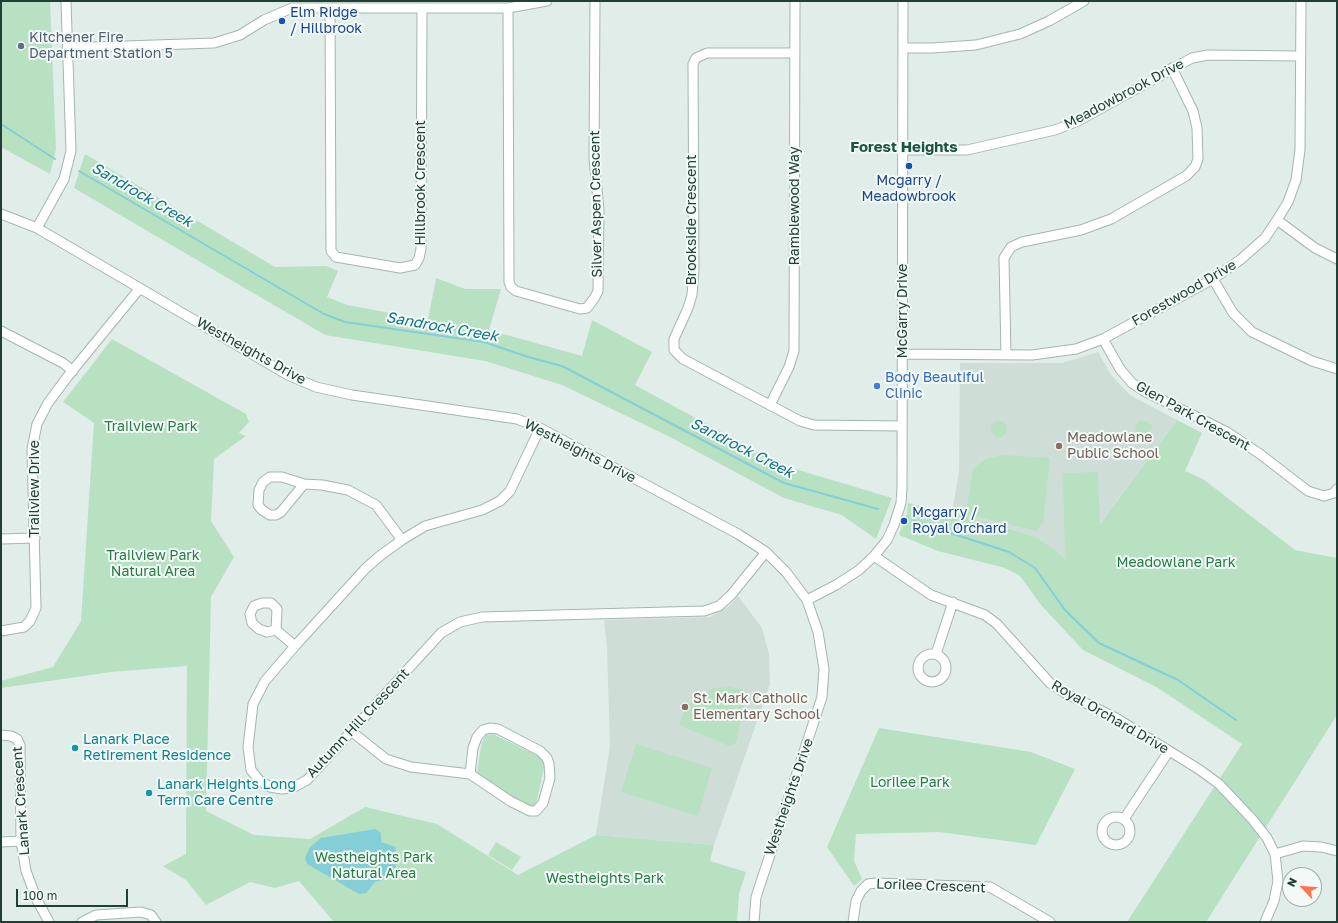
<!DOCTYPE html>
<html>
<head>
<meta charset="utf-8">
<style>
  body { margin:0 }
  #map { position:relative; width:1338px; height:923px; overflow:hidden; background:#e1ede8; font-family:"Golos Text",sans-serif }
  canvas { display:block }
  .frame { position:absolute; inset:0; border:2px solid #204036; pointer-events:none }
  .north { position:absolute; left:1282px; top:867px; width:40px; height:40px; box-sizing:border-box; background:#f2f9f6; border:1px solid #9eafa9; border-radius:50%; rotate:296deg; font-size:11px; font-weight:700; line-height:16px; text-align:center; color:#204036 }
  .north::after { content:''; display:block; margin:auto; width:14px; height:18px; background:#ff734e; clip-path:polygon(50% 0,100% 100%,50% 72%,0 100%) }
  .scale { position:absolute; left:16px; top:889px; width:112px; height:18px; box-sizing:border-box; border:2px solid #204036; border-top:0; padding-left:5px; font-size:12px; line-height:14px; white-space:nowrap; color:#204036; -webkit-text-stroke:3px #f2f9f6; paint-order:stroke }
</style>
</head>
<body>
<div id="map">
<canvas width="1338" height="923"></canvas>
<div class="frame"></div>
<div class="north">N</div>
<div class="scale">100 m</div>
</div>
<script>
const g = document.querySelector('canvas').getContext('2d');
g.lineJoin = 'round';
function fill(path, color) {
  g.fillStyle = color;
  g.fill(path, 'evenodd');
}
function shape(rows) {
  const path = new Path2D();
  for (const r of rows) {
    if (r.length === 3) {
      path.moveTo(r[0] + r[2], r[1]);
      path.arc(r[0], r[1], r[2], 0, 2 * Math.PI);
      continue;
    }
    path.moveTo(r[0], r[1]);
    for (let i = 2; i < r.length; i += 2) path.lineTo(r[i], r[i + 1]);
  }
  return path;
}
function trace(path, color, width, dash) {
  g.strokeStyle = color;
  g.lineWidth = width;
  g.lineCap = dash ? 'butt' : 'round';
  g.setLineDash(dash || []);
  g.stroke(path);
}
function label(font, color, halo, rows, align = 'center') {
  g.font = font + ' "Golos Text",sans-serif';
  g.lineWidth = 4;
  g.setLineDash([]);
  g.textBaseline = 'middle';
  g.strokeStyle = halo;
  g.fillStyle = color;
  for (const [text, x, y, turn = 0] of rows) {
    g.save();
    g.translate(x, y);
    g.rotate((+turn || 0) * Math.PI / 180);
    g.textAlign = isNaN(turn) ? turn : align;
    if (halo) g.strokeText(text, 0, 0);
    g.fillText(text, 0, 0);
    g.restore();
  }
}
fill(shape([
  [1098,352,1111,375,1130,395,1177,420,1070,564,1051,547,1036,537,987,522,952,514,959,472,960,363,1062,363],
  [738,596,762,628,769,654,770,684,714,845,596,835,610,746,607,649,604,620,710,617,728,607]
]), '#cfddd7');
fill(shape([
  [1,1,50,1,56,149,50,174,1,147],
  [85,154,275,267,326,266,338,271,327,297,347,305,428,320,436,278,465,289,501,289,489,330,582,356,592,320,652,352,635,385,782,465,892,498,876,539,842,515,784,498,668,436,562,385,485,361,325,335,74,188],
  [112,339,246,414,249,422,239,433,246,436,214,459,211,521,234,557,211,597,206,811,254,835,310,839,365,807,437,824,518,875,596,835,714,845,710,861,746,872,739,894,737,922,334,922,299,881,275,888,250,882,206,905,186,880,163,866,186,854,187,666,111,672,1,688,1,681,53,667,81,621,94,423,63,402],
  [1177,420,1202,433,1185,471,1203,479,1295,550,1337,558,1337,715,1206,922,1127,922,1242,744,1158,688,1083,650,1041,605,1020,576,1005,568,938,551,899,535,907,514,908,503,987,522,1036,537,1051,547,1065,559,1063,473,1098,472,1100,524],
  [999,429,8],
  [1139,421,1146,421,1153,426,1148,435,1135,433,1136,425],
  [1003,455,1050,458,1043,523,1036,531,966,514,973,469,985,459],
  [731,687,747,691,736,743,729,746,679,725,686,707,697,698,713,688],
  [879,728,1031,752,1075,769,1036,845,939,832,856,834,854,861,862,879,854,886,827,847],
  [493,734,540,757,543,761,544,768,536,804,533,807,528,807,479,776,477,772,482,742,486,735],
  [636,744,712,768,698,816,621,792],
  [496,842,521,857,512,870,488,855]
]), '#b8e1c2');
fill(shape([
  [375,829,381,833,381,842,396,847,394,858,397,873,386,879,375,882,366,893,359,894,307,864,305,858,310,847,321,838]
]), '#84ced8');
trace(shape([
  [1,124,55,159],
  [79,171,324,314,345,322,484,342,528,357,562,366,784,483,878,509],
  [914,521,1009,552,1035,568,1065,610,1099,643,1178,680,1236,720]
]), '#84ced8', 2);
const minor = shape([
  [330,8,331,251,336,257,400,268,415,265,419,258,421,249,422,8],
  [508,8,509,282,511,287,516,291,580,309,587,308,595,297,598,291,599,210,594,159,595,1],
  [67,48,214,43,240,35,264,20,292,8,508,8,547,1],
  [903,48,932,48,976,45,1020,34,1049,21,1084,1],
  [795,53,707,53,696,58,693,64,694,269,692,295,688,308,674,339,674,350,683,359,800,421,814,425,902,426],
  [903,150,967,150,1055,130,1078,121,1192,58,1208,55,1299,56],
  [1,214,37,228,288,375,316,387,352,395,517,419,540,428,738,534,766,552,786,572,807,600,818,632,824,669,822,697,756,897,754,922],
  [1277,220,1315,248,1337,259],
  [37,228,64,179,71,151,66,1],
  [1213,279,1233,313,1252,332,1312,361,1337,369],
  [1,331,63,363,73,371],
  [1103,339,1120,369,1132,383,1144,391,1227,432,1260,454,1308,491,1324,496,1334,493,1337,489],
  [903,354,1032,355,1076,349,1103,339,1213,279,1240,260,1265,238,1277,220,1288,202,1296,180,1300,150,1301,1],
  [1006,355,1004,258,1011,247,1022,242,1081,230,1111,219,1186,176,1195,167,1198,159,1197,128,1193,111,1172,68],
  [770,405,789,367,794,351,795,1],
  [540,428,510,491,500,501,482,510,425,526,402,540,381,555,366,568,295,646,265,681,253,704,248,747,251,770,259,780,270,787,282,789,294,787,307,780,441,633,460,622,482,617,704,611,719,606,731,595,766,552],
  [304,484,281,512,276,515,270,515,262,510,258,505,259,490,263,482,270,477,282,477,304,484,322,485,348,490,376,505,402,540],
  [1,539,35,538],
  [874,556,931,595,985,615,997,624,1050,683,1065,693,1116,718,1200,770,1219,784,1253,820,1267,838,1275,854,1278,881,1274,901,1265,922],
  [807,600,836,585,859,570,874,556,887,540,894,525,901,503,902,488,903,1],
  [262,603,271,603,277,609,276,630,267,632,259,629,252,623,250,614,254,606,262,603],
  [276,630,295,646],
  [1,631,24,627,30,621,36,608,32,449,37,424,48,403,68,376,140,288],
  [932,668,14],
  [936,654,953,602],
  [351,731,386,759,411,767,470,774,510,801,530,811,536,811,543,803,550,778,549,764,547,758,540,751,498,729,490,728,483,730,477,737,473,748,470,774],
  [1,735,11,736,17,739,20,745,21,841,26,871,37,900,49,922],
  [1116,831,14],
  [1124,819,1169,751],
  [1,842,21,841],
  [1275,854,1303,846,1321,847,1337,851],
  [82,922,96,915,141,912,151,915,156,922],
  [853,922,856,901,861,891,868,884,876,883,990,887,1050,922]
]);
trace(minor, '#a3b6af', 11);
trace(minor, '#fff', 9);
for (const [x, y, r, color] of [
  [282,21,4,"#1a4fb4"],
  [21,46,4,"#5c6f8a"],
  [909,166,4,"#1a4fb4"],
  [877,386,4,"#3f7fe0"],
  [1059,446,4,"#8d6e63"],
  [904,521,4,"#1a4fb4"],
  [685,707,4,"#8d6e63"],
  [75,748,4,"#0f9aa8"],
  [149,793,4,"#0f9aa8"]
]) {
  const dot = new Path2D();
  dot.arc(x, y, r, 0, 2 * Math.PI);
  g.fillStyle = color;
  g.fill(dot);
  trace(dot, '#f2f9f6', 1.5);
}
label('14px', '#164399', '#f2f9f6', [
  ["Elm Ridge",290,13],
  ["/ Hillbrook",290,29],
  ["Mcgarry /",909,181,"center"],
  ["Meadowbrook",909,197,"center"],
  ["Mcgarry /",912,513],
  ["Royal Orchard",912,529]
], 'left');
label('14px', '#4e5e75', '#f2f9f6', [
  ["Kitchener Fire",29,38],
  ["Department Station 5",29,54]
], 'left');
label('14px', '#204036', '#f2f9f6', [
  ["Meadowbrook Drive",1124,94,-28],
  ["Hillbrook Crescent",421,183,-90],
  ["Silver Aspen Crescent",596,204,-91],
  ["Ramblewood Way",795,206,-90],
  ["Brookside Crescent",692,220,-90],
  ["Forestwood Drive",1184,293,-30],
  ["McGarry Drive",903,311,-90],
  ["Westheights Drive",251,351,29],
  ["Glen Park Crescent",1193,416,29],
  ["Westheights Drive",580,451,27],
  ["Trailview Drive",35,489,-90],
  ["Royal Orchard Drive",1110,717,30],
  ["Autumn Hill Crescent",358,723,-47],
  ["Westheights Drive",789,797,-71],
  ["Lanark Crescent",21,801,-94],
  ["Lorilee Crescent",931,886,2]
]);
label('14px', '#366cbe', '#f2f9f6', [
  ["Body Beautiful",885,378],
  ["Clinic",885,394]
], 'left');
label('14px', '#257c44', '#f2f9f6', [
  ["Trailview Park",151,427],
  ["Trailview Park",153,556],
  ["Natural Area",153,572],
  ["Meadowlane Park",1176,563],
  ["Lorilee Park",910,783],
  ["Westheights Park",374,858],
  ["Natural Area",374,874],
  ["Westheights Park",605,879]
]);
label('14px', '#785e54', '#f2f9f6', [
  ["Meadowlane",1067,438],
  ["Public School",1067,454],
  ["St. Mark Catholic",693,699],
  ["Elementary School",693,715]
], 'left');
label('14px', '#0d838f', '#f2f9f6', [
  ["Lanark Place",83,740],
  ["Retirement Residence",83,756],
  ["Lanark Heights Long",157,785],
  ["Term Care Centre",157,801]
], 'left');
label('bold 15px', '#195544', '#f2f9f6', [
  ["Forest Heights",904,147]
]);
label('italic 15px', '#137483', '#f2f9f6', [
  ["Sandrock Creek",142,195,30],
  ["Sandrock Creek",442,327,10],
  ["Sandrock Creek",742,448,27]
]);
</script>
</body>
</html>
